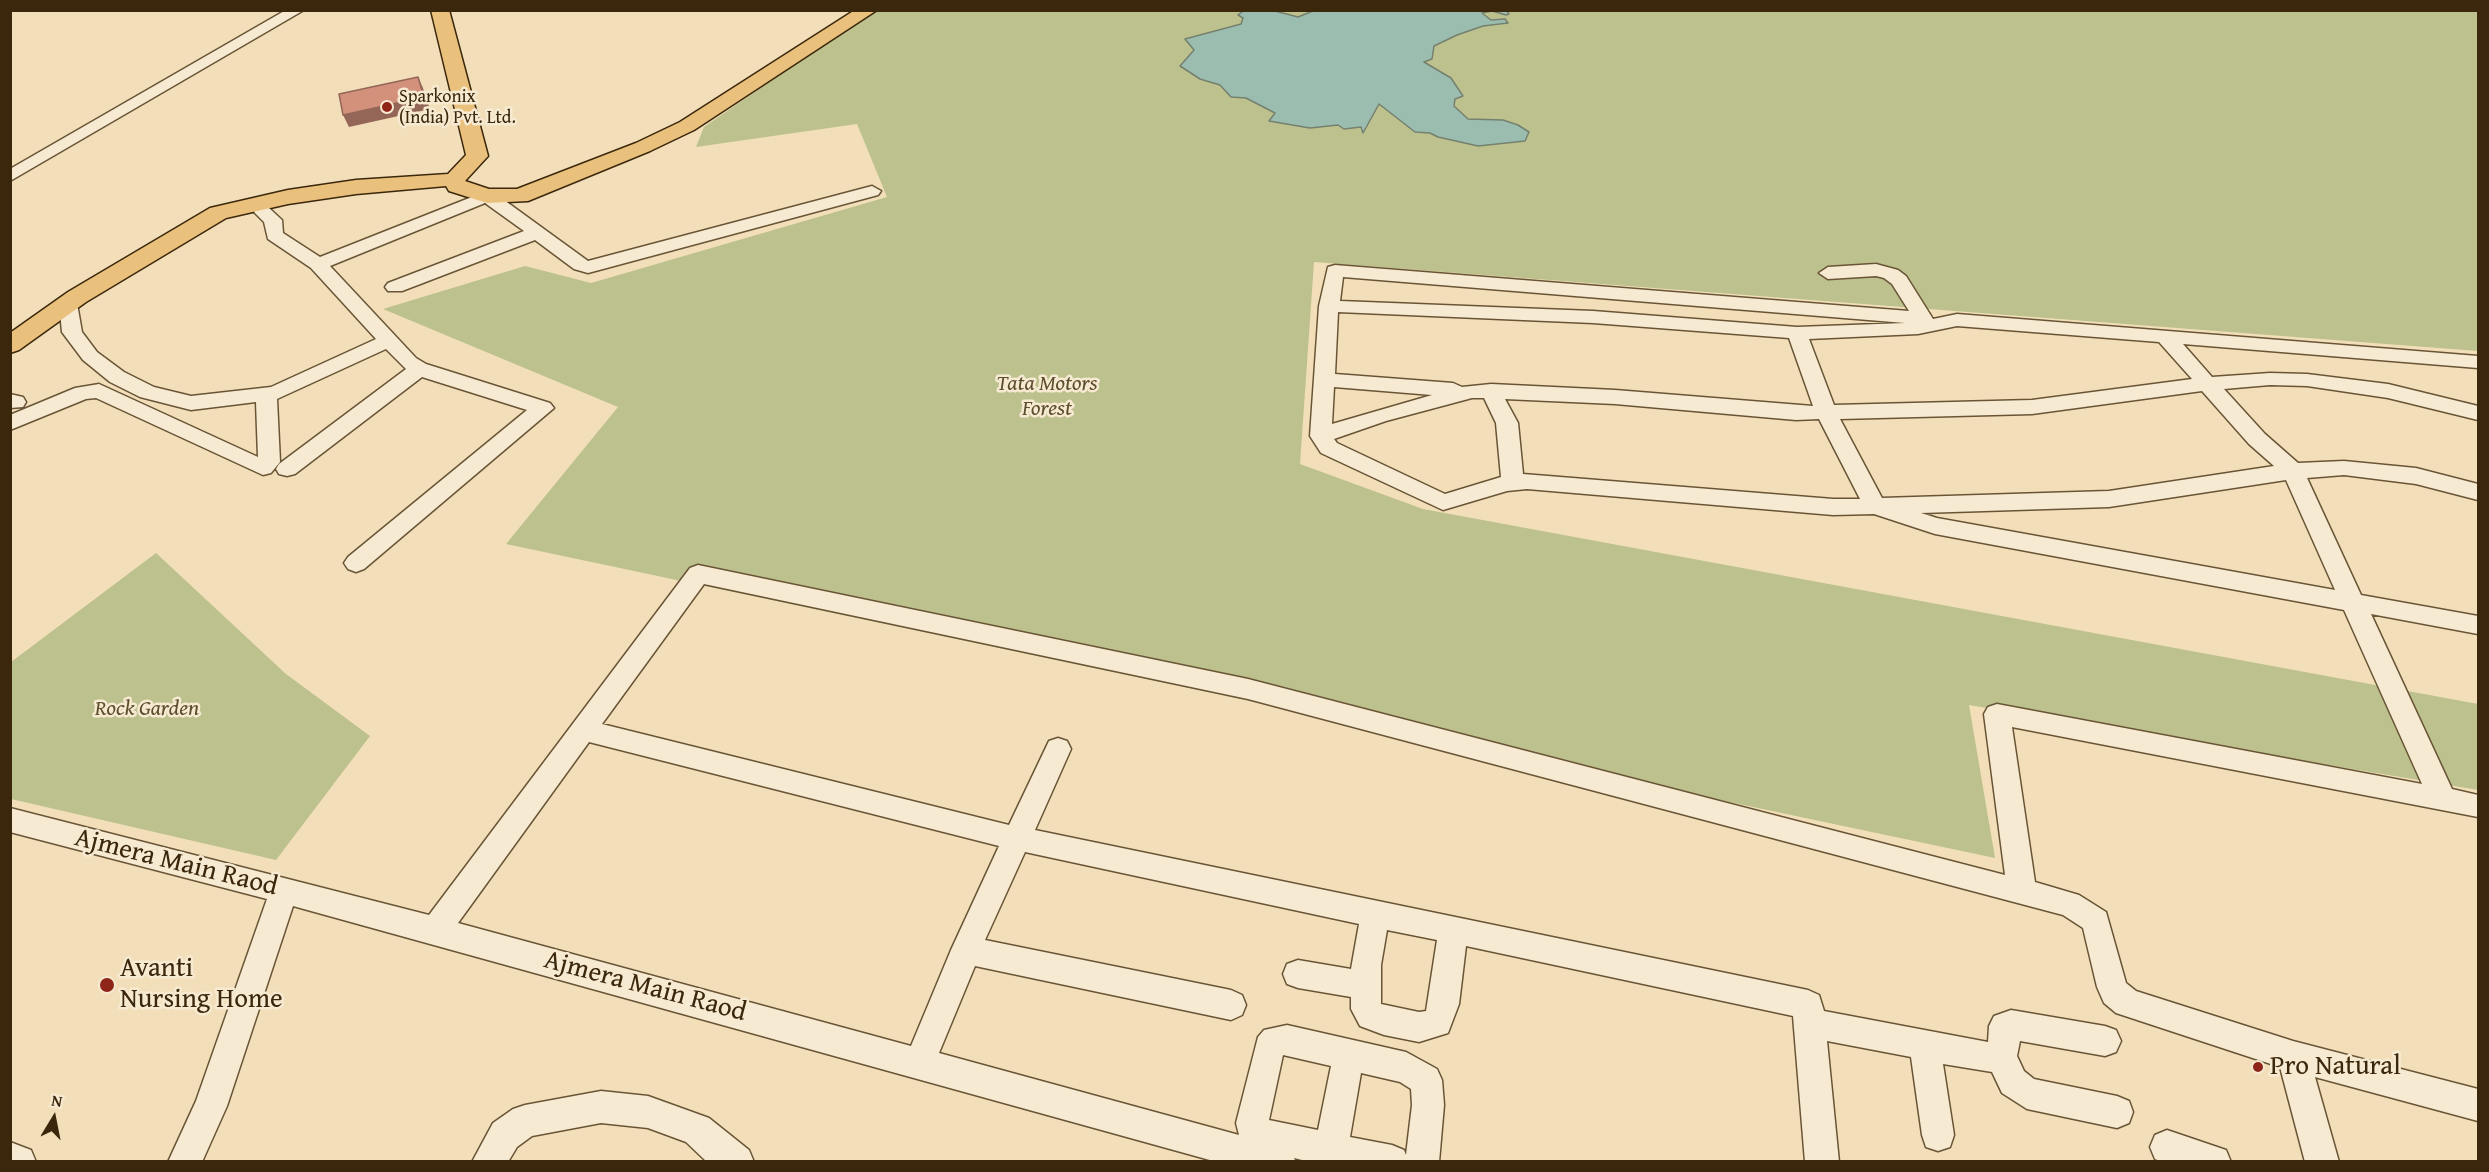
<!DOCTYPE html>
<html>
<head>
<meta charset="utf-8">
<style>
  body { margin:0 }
  #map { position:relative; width:2489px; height:1172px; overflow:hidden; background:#f2dfb9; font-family:"Gentium Book Plus",serif }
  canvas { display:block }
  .frame { position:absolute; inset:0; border:12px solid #3b270b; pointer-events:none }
  .north { position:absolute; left:24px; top:1088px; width:60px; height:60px; -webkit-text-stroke:4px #f7ead2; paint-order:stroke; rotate:10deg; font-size:16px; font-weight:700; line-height:24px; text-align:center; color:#3b270b }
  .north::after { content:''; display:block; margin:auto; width:21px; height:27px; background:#3b270b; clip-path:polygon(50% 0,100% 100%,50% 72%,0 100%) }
</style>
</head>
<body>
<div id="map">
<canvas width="2489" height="1172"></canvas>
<div class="frame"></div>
<div class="north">N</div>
</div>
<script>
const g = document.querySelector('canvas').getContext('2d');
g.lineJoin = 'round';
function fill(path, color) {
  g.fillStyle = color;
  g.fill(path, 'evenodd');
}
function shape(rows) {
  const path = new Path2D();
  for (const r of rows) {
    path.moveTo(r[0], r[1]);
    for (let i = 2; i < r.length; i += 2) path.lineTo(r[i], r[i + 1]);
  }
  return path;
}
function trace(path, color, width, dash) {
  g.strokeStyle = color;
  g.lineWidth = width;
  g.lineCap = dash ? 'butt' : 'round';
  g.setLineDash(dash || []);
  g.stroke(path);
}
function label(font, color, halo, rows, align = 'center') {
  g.font = font + ' "Gentium Book Plus",serif';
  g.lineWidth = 5;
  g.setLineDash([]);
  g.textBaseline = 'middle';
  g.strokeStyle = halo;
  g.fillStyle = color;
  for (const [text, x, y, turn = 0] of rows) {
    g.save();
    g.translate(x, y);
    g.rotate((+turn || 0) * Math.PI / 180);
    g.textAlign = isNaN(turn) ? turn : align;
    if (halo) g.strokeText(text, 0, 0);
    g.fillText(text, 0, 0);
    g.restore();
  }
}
fill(shape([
  [872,11,2478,11,2478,351,1314,262,1300,464,1423,509,2478,704,2478,790,1969,705,1995,858,506,544,618,407,383,309,525,266,591,283,887,197,857,124,696,147,704,127],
  [156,553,286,674,370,736,276,860,11,799,11,662]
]), '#bdc18e');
const water = shape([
  [1313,11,1507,11,1509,14,1506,15,1492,11,1482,13,1491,20,1505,19,1508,23,1483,26,1457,35,1434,46,1432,59,1424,62,1451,78,1463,96,1455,99,1454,106,1468,119,1503,120,1518,125,1529,132,1525,141,1478,146,1438,137,1430,133,1415,132,1379,104,1363,133,1361,127,1344,129,1338,125,1310,128,1269,121,1275,113,1246,98,1231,97,1220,85,1200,79,1180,66,1194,50,1185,39,1241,24,1243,18,1238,15,1243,11,1275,11,1298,17,1313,11]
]);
fill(water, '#9bbdb0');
trace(water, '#75816e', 1.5);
const minor = shape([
  [286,10,304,10,10,181,10,169,286,10],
  [872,186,881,191,878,195,588,273,574,269,535,240,402,291,388,291,385,287,388,283,524,231,485,203,330,266,416,358,426,364,550,403,554,408,364,569,356,572,348,569,344,563,348,557,527,410,422,377,295,474,287,476,279,474,276,469,279,464,406,369,386,349,277,399,280,462,271,473,263,475,96,398,86,399,10,430,10,415,75,388,99,384,258,457,256,402,191,410,140,397,110,382,83,360,62,332,59,302,62,298,76,298,82,332,97,352,124,372,154,387,191,396,271,387,376,339,311,268,268,239,264,222,254,212,257,208,269,208,282,220,283,233,320,257,487,191,493,192,588,261,872,186],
  [1876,264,1898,270,1906,276,1933,319,1957,314,2478,356,2478,368,2183,344,2212,377,2270,373,2307,374,2388,384,2478,406,2478,420,2388,398,2307,386,2270,385,2224,389,2265,434,2298,463,2344,461,2416,468,2478,484,2478,500,2416,484,2344,475,2307,478,2361,595,2478,616,2478,634,2371,614,2452,789,2478,795,2478,817,2012,727,2035,882,2079,895,2106,912,2126,983,2136,991,2293,1041,2478,1089,2478,1121,2315,1077,2339,1162,2305,1162,2280,1067,2116,1013,2104,1003,2097,987,2083,928,2063,915,1248,699,704,584,602,724,1009,825,1049,741,1058,738,1067,741,1071,749,1035,830,1808,990,1819,995,1824,1011,1988,1042,1989,1026,1994,1016,2011,1010,2105,1026,2116,1030,2121,1041,2116,1052,2105,1056,2020,1041,2017,1056,2024,1071,2034,1079,2117,1096,2129,1101,2133,1112,2129,1123,2117,1128,2027,1109,2002,1093,1992,1072,1943,1064,1954,1135,1950,1147,1938,1151,1926,1147,1922,1135,1911,1057,1827,1041,1839,1162,1805,1162,1793,1016,1466,946,1459,1004,1448,1033,1419,1042,1384,1035,1360,1026,1351,1009,1351,997,1298,988,1287,984,1283,974,1287,964,1298,960,1351,969,1359,924,1025,852,985,940,1231,990,1242,995,1246,1005,1242,1015,1231,1020,975,966,939,1053,1239,1135,1236,1123,1258,1037,1264,1030,1287,1025,1406,1052,1437,1069,1442,1080,1444,1105,1439,1162,1310,1162,1294,1158,1296,1162,1217,1162,293,906,227,1106,202,1162,168,1162,196,1101,267,899,10,832,10,808,429,915,690,568,698,565,1248,679,2005,875,1984,714,1988,707,1997,704,2422,784,2344,610,1935,534,1874,514,1833,515,1527,489,1507,491,1443,510,1321,453,1310,436,1319,306,1328,267,1335,265,1909,311,1892,284,1884,278,1876,276,1828,279,1819,273,1828,267,1876,264],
  [1343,277,1905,323,1797,327,1593,311,1340,301,1343,277],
  [1338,312,1593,323,1789,338,1813,406,1615,390,1491,384,1462,387,1453,383,1335,374,1338,312],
  [1957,326,2159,342,2192,379,2032,400,1834,405,1809,339,1918,334,1957,326],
  [1334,387,1432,395,1332,424,1334,387],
  [2202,391,2249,444,2274,466,2109,491,1882,498,1840,419,2032,414,2202,391],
  [1472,398,1484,398,1496,423,1501,477,1445,494,1337,443,1334,439,1386,421,1472,398],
  [1505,399,1615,404,1796,420,1819,419,1860,499,1833,499,1523,474,1518,423,1505,399],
  [2286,480,2335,590,1937,518,1921,513,2109,507,2286,480],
  [589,742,999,846,951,950,911,1046,458,923,589,742],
  [1387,930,1437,940,1426,1011,1419,1012,1381,1004,1381,965,1387,930],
  [1283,1055,1331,1066,1318,1130,1269,1120,1283,1055],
  [1361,1073,1400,1082,1411,1089,1412,1105,1406,1155,1404,1150,1392,1145,1350,1137,1361,1073],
  [10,394,23,397,26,402,23,407,10,408,10,394],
  [601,1091,648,1096,709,1118,749,1150,754,1162,707,1162,686,1142,648,1128,601,1123,532,1136,517,1147,508,1162,472,1162,493,1123,513,1109,525,1105,601,1091],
  [2167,1130,2226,1150,2231,1162,2162,1162,2155,1159,2150,1147,2155,1135,2167,1130],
  [10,1142,31,1150,36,1162,10,1162,10,1142]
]);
const major = shape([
  [431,10,449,10,488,156,465,181,489,189,517,189,636,143,680,122,855,10,877,10,694,130,650,151,528,201,487,203,449,191,446,186,356,194,288,204,226,218,86,302,19,350,10,353,10,333,68,292,210,208,288,190,356,180,448,174,466,155,431,10]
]);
trace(minor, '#695536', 3);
trace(major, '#3b270b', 3);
fill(minor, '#f7ead2');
fill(major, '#e9c07c');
fill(shape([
  [418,77,423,88,430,109,349,127,343,115]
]), '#946657');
const building = shape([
  [418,77,424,97,343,115,339,94,418,77]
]);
fill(building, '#d3917c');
trace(building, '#946657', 1.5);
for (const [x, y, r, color] of [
  [387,107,6,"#8f2418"],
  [107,985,8,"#8f2418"],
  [2258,1067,6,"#8f2418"]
]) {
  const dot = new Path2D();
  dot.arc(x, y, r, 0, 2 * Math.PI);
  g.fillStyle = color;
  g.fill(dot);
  trace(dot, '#f7ead2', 2);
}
label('18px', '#3b270b', '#f7ead2', [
  ["Sparkonix",399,97],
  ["(India) Pvt. Ltd.",399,118]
], 'left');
label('italic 22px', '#5c4e2c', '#f7ead2', [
  ["Tata Motors",1047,384],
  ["Forest",1047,409],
  ["Rock Garden",147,709]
]);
label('27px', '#3b270b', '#f7ead2', [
  ["Ajmera Main Raod",176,863,14],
  ["Ajmera Main Raod",645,987,15]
]);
label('27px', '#3b270b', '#f7ead2', [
  ["Avanti",120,969],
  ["Nursing Home",120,1000],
  ["Pro Natural",2270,1067]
], 'left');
</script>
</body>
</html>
